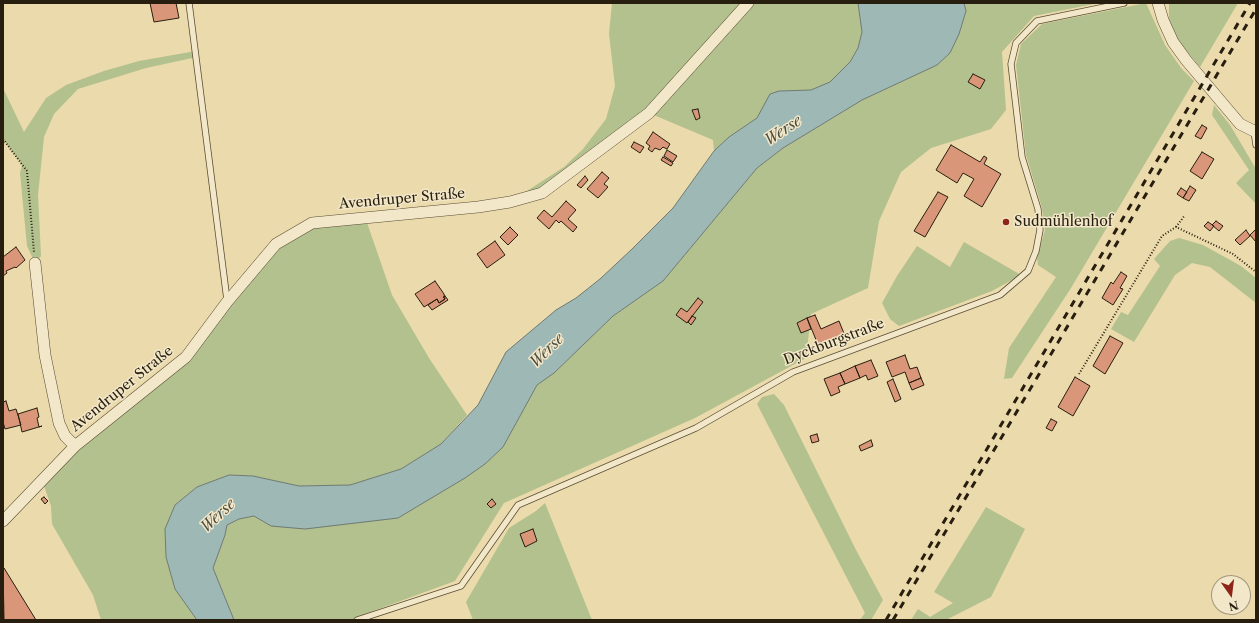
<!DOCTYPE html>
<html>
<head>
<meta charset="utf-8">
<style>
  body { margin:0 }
  #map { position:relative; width:1259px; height:623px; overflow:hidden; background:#ebdaab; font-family:"Libre Caslon Text",serif }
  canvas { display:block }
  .frame { position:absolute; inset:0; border:4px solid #281e0f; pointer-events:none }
  .north { position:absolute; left:1211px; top:575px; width:40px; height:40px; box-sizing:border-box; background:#f2e7c8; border:1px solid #a1977e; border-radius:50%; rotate:166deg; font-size:11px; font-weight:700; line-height:16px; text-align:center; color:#281e0f }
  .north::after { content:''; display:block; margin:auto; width:14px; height:18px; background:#8f2418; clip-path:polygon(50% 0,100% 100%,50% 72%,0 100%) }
</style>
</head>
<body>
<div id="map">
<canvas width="1259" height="623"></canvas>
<div class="frame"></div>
<div class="north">N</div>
</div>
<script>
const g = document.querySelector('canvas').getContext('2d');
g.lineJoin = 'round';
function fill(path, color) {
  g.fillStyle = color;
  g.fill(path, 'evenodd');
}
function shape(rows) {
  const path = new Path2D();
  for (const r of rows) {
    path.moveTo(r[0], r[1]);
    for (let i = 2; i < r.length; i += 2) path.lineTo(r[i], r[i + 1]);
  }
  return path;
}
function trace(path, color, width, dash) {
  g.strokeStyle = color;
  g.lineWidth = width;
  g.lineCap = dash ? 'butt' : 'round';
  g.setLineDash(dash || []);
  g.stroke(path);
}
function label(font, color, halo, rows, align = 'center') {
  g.font = font + ' "Libre Caslon Text",serif';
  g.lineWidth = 3;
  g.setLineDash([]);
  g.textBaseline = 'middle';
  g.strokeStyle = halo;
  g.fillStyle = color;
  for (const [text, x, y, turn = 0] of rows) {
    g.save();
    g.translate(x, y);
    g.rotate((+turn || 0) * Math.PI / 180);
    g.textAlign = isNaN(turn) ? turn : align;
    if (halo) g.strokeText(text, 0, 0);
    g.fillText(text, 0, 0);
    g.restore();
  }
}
fill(shape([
  [612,3,858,3,862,32,858,48,850,62,830,82,811,90,779,91,771,94,757,118,729,137,714,151,713,140,649,113,542,193,510,202,564,167,583,149,606,119,615,86,609,34],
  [964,3,1099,3,1034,16,1002,52,1006,110,991,129,931,148,901,172,879,221,868,288,811,314,806,358,695,418,504,503,455,581,365,614,367,620,234,620,213,568,225,535,227,525,239,519,254,516,271,526,398,518,465,478,485,464,503,447,537,385,554,373,613,316,663,281,757,168,783,148,862,100,937,65,950,53,959,34,966,11],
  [1146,3,1165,45,1181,68,1194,81,1071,288,1012,378,1004,379,1009,348,1056,277,1038,265,1037,258,1045,230,1042,208,1026,155,1016,65,1021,44,1042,24],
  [1169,3,1238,3,1200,67,1178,41,1169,19],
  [196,51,197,57,146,68,78,89,54,114,44,137,38,195,41,256,35,263,27,246,20,173,22,165,3,139,3,88,24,132,46,98,66,85,104,71,139,61],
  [1214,105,1230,125,1256,169,1256,204,1236,183,1249,170,1212,115],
  [365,217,392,295,429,358,467,415,441,444,401,469,350,485,299,486,253,476,229,475,197,487,175,505,165,529,166,557,175,589,197,620,101,620,93,595,52,524,51,506,42,480,186,357,276,244,312,223],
  [1179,238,1203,245,1241,266,1256,278,1256,303,1210,267,1192,263,1175,275,1134,342,1111,329,1121,312,1128,315,1160,266,1154,259,1170,241],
  [964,242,1021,275,992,291,899,326,890,319,882,303,897,276,917,246,950,267],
  [774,394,784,405,856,550,883,600,871,620,860,620,865,613,757,404,762,397],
  [545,503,592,620,473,620,466,602,509,528,536,511],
  [986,507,1025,529,991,597,946,620,911,620,918,609,930,617,953,603,934,592]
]), '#b2c18d');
const water = shape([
  [858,3,964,3,966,11,959,34,950,53,937,65,862,100,783,148,757,168,663,281,613,316,554,373,537,385,503,447,485,464,465,478,398,518,305,529,271,526,254,516,239,519,227,525,225,535,213,568,234,620,197,620,175,589,166,557,165,529,175,505,197,487,229,475,253,476,299,486,350,485,401,469,441,444,478,405,506,352,556,310,576,298,600,279,632,249,673,208,714,151,729,137,757,118,770,94,779,91,811,90,830,82,850,62,858,48,862,32,858,3]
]);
fill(water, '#9db8b5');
trace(water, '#6e7a73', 1);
const building = shape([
  [150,3,176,3,179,18,154,22,150,3],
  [973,74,985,80,980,89,968,82,973,74],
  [698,109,700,118,696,120,692,110,698,109],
  [1202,125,1207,128,1201,139,1195,136,1202,125],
  [653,132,670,144,667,149,663,147,660,150,655,148,652,152,648,149,650,146,646,143,653,132],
  [634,142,644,147,640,153,631,147,634,142],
  [951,145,980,162,984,156,987,158,984,164,1001,174,982,207,964,196,974,179,963,173,957,183,936,170,951,145],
  [667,150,677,156,673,162,664,156,667,150],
  [1202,152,1214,159,1202,179,1190,171,1202,152],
  [663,157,673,163,671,166,661,160,663,157],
  [602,172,609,178,604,184,608,187,598,198,587,189,602,172],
  [585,176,588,180,581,188,577,185,585,176],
  [1190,186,1196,190,1189,201,1183,198,1190,186],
  [1181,188,1187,192,1183,198,1177,194,1181,188],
  [938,192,948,197,925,237,914,231,938,192],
  [566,201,576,210,568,219,577,227,573,232,561,221,559,223,556,220,549,229,537,218,544,210,552,217,566,201],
  [1216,221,1223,226,1219,231,1212,225,1216,221],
  [1208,222,1214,226,1210,231,1204,226,1208,222],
  [510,227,518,235,508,245,500,237,510,227],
  [1256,229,1256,242,1250,235,1256,229],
  [1246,230,1250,236,1240,245,1235,240,1246,230],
  [495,241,505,255,487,268,477,254,495,241],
  [16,247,25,260,16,268,15,267,6,271,7,273,3,276,3,257,16,247],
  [1121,272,1127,276,1120,288,1123,289,1113,305,1102,298,1111,282,1113,284,1121,272],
  [435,281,444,294,445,299,439,303,437,299,424,307,415,294,435,281],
  [445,296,448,300,432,310,428,305,437,299,439,303,445,299,443,297,445,296],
  [698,298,703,302,687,323,676,315,681,308,687,312,698,298],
  [815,315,821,329,839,321,845,336,819,347,807,318,815,315],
  [692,316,696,318,691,325,688,322,692,316],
  [807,318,811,329,801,333,797,323,807,318],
  [1110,336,1123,343,1105,374,1093,366,1110,336],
  [905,355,910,369,917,367,921,378,909,383,905,372,892,377,886,362,905,355],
  [871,360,878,376,868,380,866,375,860,378,855,366,871,360],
  [855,366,860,378,845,384,840,373,855,366],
  [840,373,845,384,838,387,840,392,831,396,824,379,840,373],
  [1075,377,1090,386,1073,416,1058,407,1075,377],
  [921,378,924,385,912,390,909,383,921,378],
  [893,379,901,399,895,402,887,382,893,379],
  [6,401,9,411,16,409,21,425,5,429,3,422,3,402,6,401],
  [37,408,39,417,37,418,39,427,42,426,22,432,18,414,37,408],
  [1051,419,1057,422,1052,431,1046,428,1051,419],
  [817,434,819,441,812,443,810,436,817,434],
  [871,440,873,446,861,451,859,446,871,440],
  [44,497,48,501,45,504,41,499,44,497],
  [492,499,496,504,491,508,487,504,492,499],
  [533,529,537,541,525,547,520,534,533,529],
  [3,568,4,568,36,620,4,620,3,568]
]);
fill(building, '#d99679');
trace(building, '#281e0f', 1);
const lane = shape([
  [189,3,227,300],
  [1254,131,1256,145],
  [357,620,461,586,518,505,696,428,793,372,1000,295,1028,271,1036,251,1040,230,1038,209,1022,157,1011,64,1016,43,1037,21,1124,3]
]);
const street = shape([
  [1158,3,1163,20,1173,42,1186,60,1240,124,1254,131,1256,130],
  [35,263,45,355,59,423,65,436,75,446],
  [3,521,75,446,186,357,227,302,276,244,312,223,478,207,510,202,542,193,649,113,748,3]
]);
trace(lane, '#594d36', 7);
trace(street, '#594d36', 12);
trace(shape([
  [3,139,27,171,34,252],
  [1176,227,1185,215],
  [1079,374,1162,236,1176,227,1233,254,1256,272]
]), '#281e0f', 2, [1, 2]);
trace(lane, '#f2e7c8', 5.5);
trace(street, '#f2e7c8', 11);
trace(shape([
  [886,620,1250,3],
  [893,620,1256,9]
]), '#281e0f', 3, [7, 7]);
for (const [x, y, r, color] of [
  [1006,222,4,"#8f2418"]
]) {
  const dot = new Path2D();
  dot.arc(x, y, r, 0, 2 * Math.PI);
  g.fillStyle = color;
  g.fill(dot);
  trace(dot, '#f2e7c8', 1.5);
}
label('14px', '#281e0f', '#f2e7c8', [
  ["Avendruper Straße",402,199,-5],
  ["Dyckburgstraße",834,342,-21],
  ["Avendruper Straße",122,389,-39]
]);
label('14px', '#281e0f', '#f2e7c8', [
  ["Sudmühlenhof",1014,222]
], 'left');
label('italic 15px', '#4b4c41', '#f2e7c8', [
  ["Werse",783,131,-34],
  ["Werse",547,351,-45],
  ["Werse",218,516,-43]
]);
</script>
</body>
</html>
